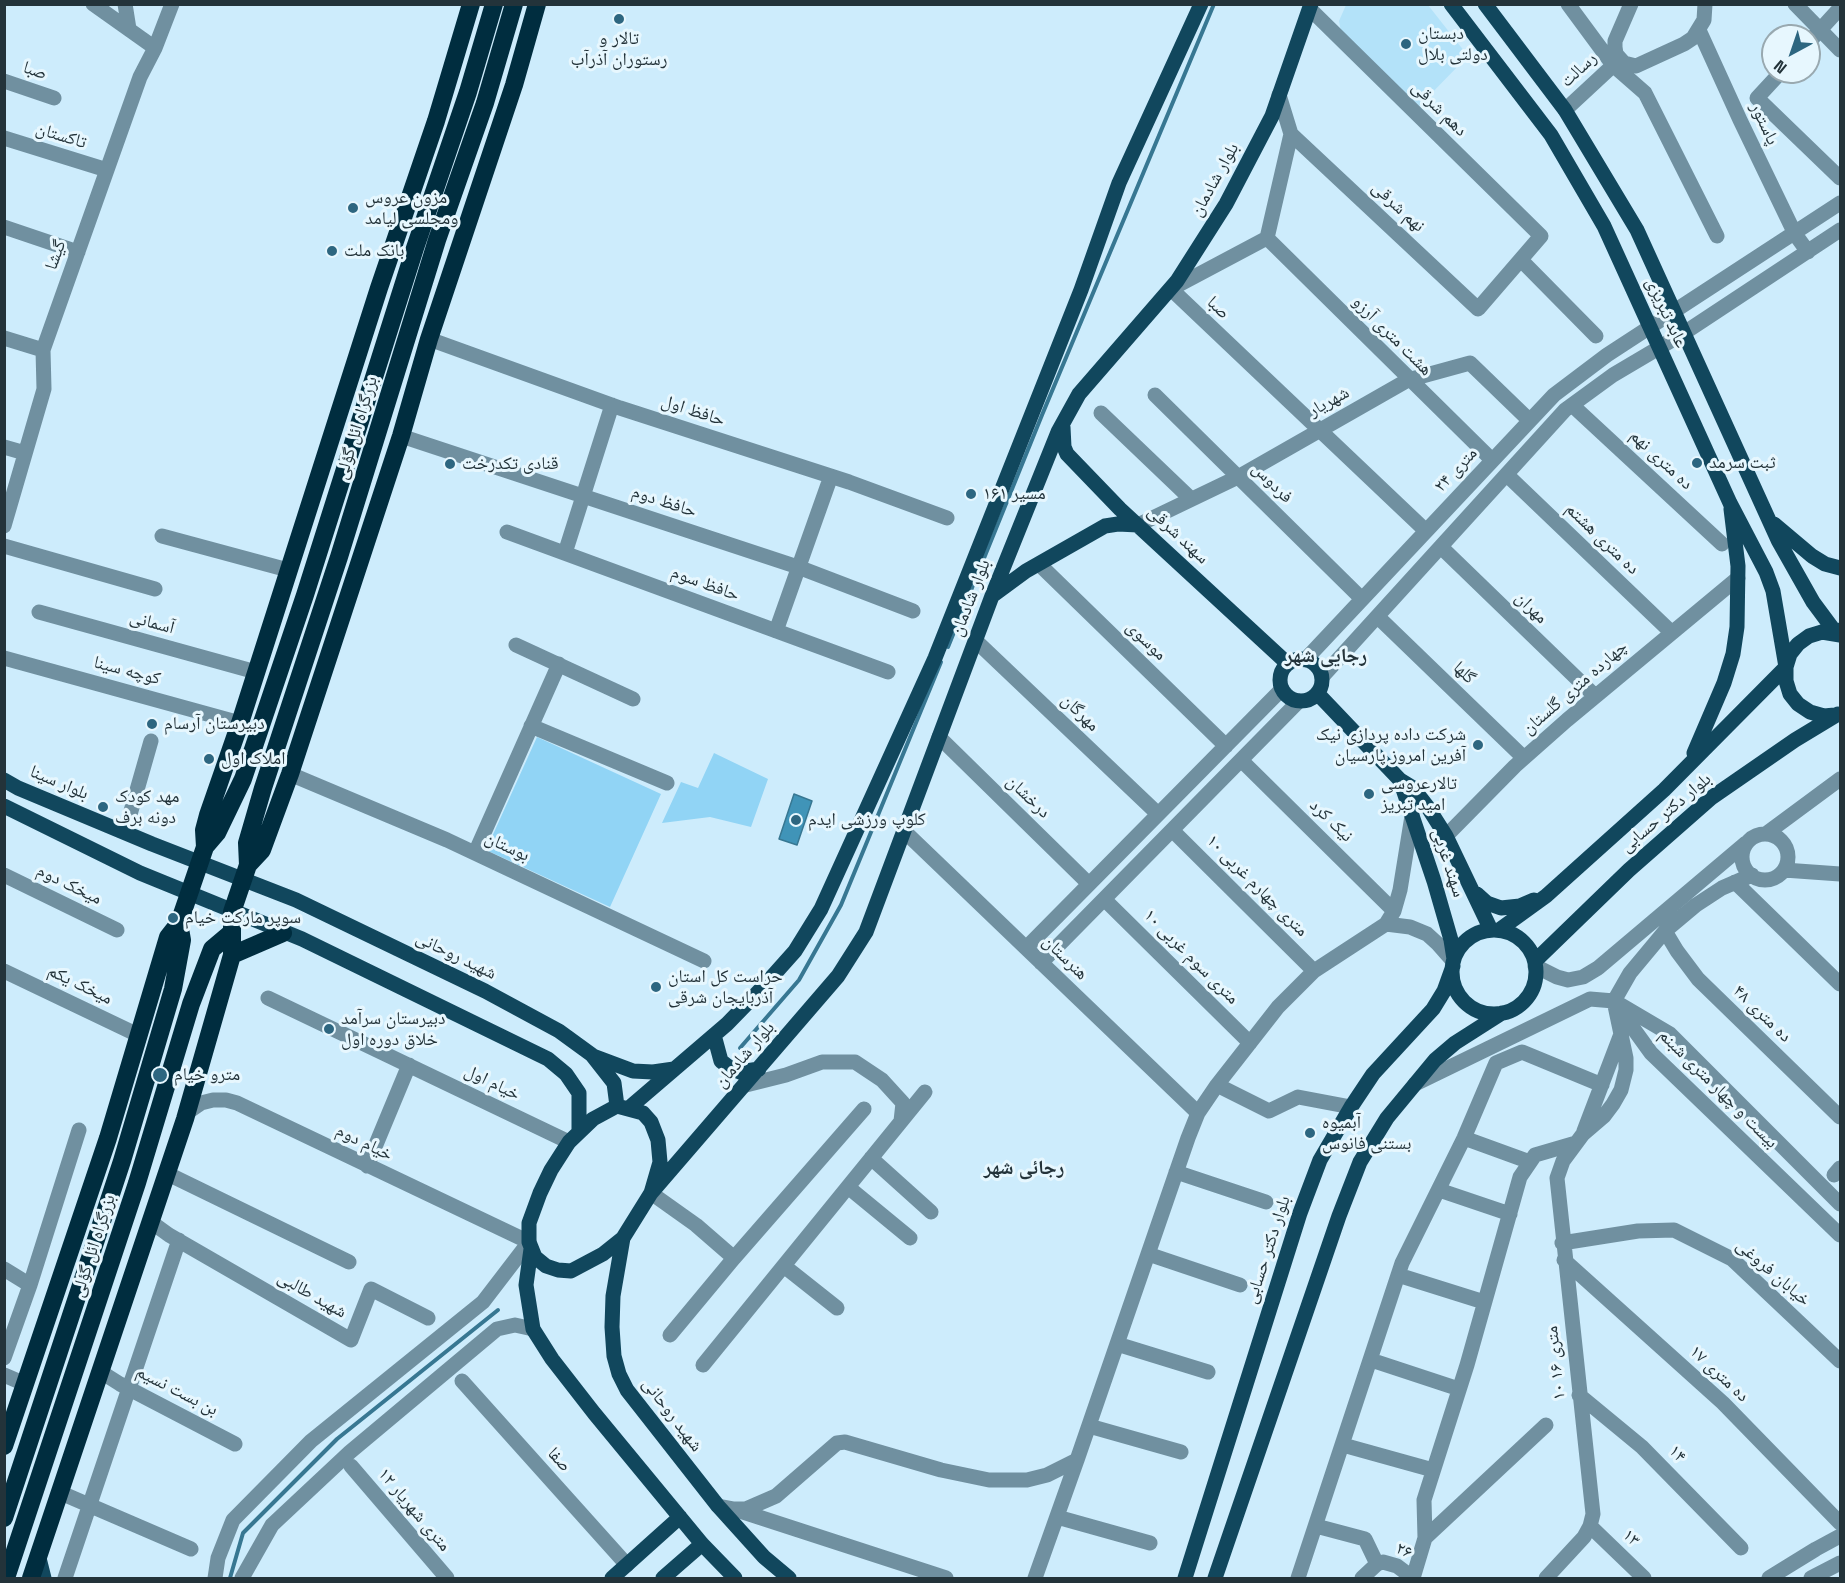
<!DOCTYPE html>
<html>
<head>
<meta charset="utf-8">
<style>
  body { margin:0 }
  #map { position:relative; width:1845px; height:1583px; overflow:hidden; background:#cdecfc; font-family:"Space Grotesk",sans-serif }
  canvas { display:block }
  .frame { position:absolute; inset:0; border:6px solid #23333a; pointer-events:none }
  .north { position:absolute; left:1761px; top:24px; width:60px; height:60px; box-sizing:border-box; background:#e7f7fe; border:2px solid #99a9b0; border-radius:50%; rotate:220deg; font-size:16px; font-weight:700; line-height:24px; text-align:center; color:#23333a }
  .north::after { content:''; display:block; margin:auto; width:21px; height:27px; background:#2d6680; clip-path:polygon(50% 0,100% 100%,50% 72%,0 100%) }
</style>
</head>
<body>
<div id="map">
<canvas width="1845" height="1583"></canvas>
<div class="frame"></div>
<div class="north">N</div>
</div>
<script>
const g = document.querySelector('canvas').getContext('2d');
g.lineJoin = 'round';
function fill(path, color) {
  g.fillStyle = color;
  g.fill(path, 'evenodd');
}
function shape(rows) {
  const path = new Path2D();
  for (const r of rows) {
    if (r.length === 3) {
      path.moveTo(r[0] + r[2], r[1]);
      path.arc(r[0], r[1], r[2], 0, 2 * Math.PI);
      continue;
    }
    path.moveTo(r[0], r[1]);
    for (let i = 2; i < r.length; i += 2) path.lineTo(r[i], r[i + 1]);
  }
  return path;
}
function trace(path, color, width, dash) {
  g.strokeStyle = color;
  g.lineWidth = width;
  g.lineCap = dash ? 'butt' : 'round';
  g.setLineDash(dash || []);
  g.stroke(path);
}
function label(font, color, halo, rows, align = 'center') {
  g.font = font + ' "Space Grotesk","Noto Naskh Arabic",sans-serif';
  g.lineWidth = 6;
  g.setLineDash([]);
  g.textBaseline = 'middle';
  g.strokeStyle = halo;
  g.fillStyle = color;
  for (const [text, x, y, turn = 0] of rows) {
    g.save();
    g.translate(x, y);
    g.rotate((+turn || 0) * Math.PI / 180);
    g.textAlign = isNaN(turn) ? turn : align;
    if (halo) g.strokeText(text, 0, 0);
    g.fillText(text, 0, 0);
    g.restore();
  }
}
fill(shape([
  [1346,5,1428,5,1468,56,1419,106,1341,32,1339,21]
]), '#b3e2f9');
fill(shape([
  [537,737,661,794,610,907,486,850],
  [714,753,768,779,751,827,710,817,662,823,681,782,698,788]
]), '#91d4f5');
const water = shape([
  [794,794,812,801,797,845,779,839,794,794]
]);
fill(water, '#4094b8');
trace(water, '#377792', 1.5);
trace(shape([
  [948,647,1042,415,1214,4],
  [740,1048,799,980,841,905,941,662],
  [230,1578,243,1533,337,1439,498,1310]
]), '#377792', 4);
trace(shape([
  [93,4,155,48],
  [125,4,129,29],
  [1568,4,1613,65,1645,93,1717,236],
  [1631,4,1615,41,1615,47,1616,54,1624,63,1636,66,1684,44,1693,38,1704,20,1705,4],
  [1795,4,1840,50],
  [1699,30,1740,120,1795,234,1808,252],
  [1809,42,1840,8],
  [1781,72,1757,98,1840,178],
  [4,81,54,98],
  [1279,95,1291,134,1267,238,1171,289,1426,531],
  [1565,110,1620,59],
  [1291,134,1478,309,1541,236,1310,9],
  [4,138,107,170],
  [4,227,78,252],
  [1267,238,1492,460],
  [1521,260,1596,336],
  [4,338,43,350],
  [429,339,620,408,849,482,947,518],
  [1155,395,1362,599],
  [1572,405,1722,544],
  [1101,413,1191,499],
  [401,436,798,567,913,611],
  [4,447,25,453],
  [1507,475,1671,632],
  [1138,525,1238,477,1408,380,1470,363,1529,420],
  [4,526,44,389,43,350,140,77,155,48,172,4],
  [507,532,888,672],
  [162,536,288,570],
  [4,546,155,589],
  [1441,547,1595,696],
  [565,553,612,405],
  [1040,565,1226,746],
  [39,612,256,672],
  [1378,617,1524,758],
  [776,631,831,476],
  [976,641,1158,814],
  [516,645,633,699],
  [4,658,240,723],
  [1305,660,1554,395,1607,355,1840,203],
  [1322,677,1565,410,1613,375,1684,333,1840,230],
  [531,726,667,783],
  [939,737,1089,884],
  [1241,760,1394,911],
  [290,774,447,840,704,961],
  [1172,830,1314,971],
  [904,831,1198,1113],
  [125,832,151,741],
  [1767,833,1840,779],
  [1765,857,23],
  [1446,836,1515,766,1567,720,1738,578],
  [475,853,559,664],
  [1784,870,1840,874],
  [4,875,117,930],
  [1735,882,1840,984],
  [1104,899,1250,1043],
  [1386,924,1410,927,1427,934,1438,944,1453,961],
  [1665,931,1677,951,1698,979,1840,1117],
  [1026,948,1282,689],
  [1041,963,1299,701],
  [1535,966,1557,977,1568,980,1583,977,1598,968,1746,843],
  [4,971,138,1035],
  [268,998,569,1142],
  [1617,1006,1651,1053,1840,1235],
  [1415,1084,1590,999,1614,1001,1670,1034,1840,1204],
  [746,1085,786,1075,822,1062,855,1062,882,1080,903,1103,901,1121],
  [1217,1085,1269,1111,1298,1097,1351,1107],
  [185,1119,188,1112,201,1103,213,1100,226,1100,237,1103,529,1242,483,1302,311,1441,233,1520,218,1558,215,1578],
  [1584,1131,1621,1034],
  [1464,1138,1530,1162],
  [871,1158,931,1212],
  [367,1166,409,1065],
  [1176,1172,1266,1202],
  [168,1174,349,1262],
  [1834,1175,1840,1168],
  [848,1187,910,1238],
  [1439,1190,1510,1214],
  [651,1193,696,1225,734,1258],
  [151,1222,169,1235,351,1340,371,1289,428,1318],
  [1562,1243,1638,1231,1674,1230,1732,1259,1840,1361],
  [1148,1254,1240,1285],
  [1564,1260,1723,1403,1840,1523],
  [784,1266,837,1308],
  [4,1269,30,1285],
  [1398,1275,1484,1302],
  [670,1335,734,1258,864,1109],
  [1117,1344,1208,1372],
  [4,1358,30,1285,79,1130],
  [1371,1360,1459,1389],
  [703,1365,925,1092],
  [101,1372,120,1384,235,1444],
  [4,1375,25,1384],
  [462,1381,627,1565],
  [1579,1395,1642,1447,1741,1548],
  [1089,1426,1181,1452],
  [1343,1445,1433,1470],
  [351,1466,447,1578],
  [61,1493,191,1549],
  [718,1506,734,1509,746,1509,776,1496,837,1443,845,1442,941,1470,989,1480,1027,1480,1047,1475,1077,1460,1188,1138,1198,1113,1217,1085,1278,1007,1314,971,1386,924,1394,911,1400,890,1412,816],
  [737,1510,946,1578],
  [1057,1517,1150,1543],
  [1316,1526,1365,1539,1377,1564],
  [1590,1526,1644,1578],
  [1425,1538,1546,1425],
  [1377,1564,1383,1562,1397,1566,1413,1578],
  [65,1578,179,1240],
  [242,1578,272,1525,350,1452,497,1329,515,1325,533,1329],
  [1035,1578,1077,1460],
  [1298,1578,1402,1263,1464,1138,1496,1063,1522,1052,1602,1085],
  [1362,1578,1377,1564],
  [1413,1578,1425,1538,1424,1500,1467,1365,1520,1177,1535,1155,1576,1143],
  [1546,1578,1584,1537,1590,1526,1593,1514,1557,1178,1563,1161,1583,1134,1604,1116,1613,1104,1621,1090,1626,1070,1626,1058,1614,1001,1630,973,1665,931,1696,905,1722,888,1752,875],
  [1769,1578,1816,1549,1840,1536],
  [1811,1578,1840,1563]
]), '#7090a0', 15);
trace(shape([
  [1451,4,1551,135,1604,226,1730,503,1766,572,1773,591,1786,667,1664,790,1546,896,1499,930],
  [1485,4,1565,110,1637,230,1778,540,1813,602,1836,633,1840,630],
  [1063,427,1064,447,1067,454,1120,509,1288,664],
  [1774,524,1812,556,1825,564,1840,568],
  [992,596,1026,571,1105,526,1118,524,1138,525],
  [1301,680,21],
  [1318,694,1400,780,1413,788,1427,806,1446,836,1491,930],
  [1835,715,1824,716,1810,712,1798,704,1790,694,1786,681,1786,667,1790,654,1798,644,1809,636,1822,632,1840,635],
  [1694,753,1724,683,1733,654,1737,627,1738,566,1731,509],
  [4,780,18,788,152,844,296,900,485,991,559,1031,592,1055,614,1083,617,1106],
  [1400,780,1434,881,1451,940,1454,959],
  [4,806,140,873,302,939,548,1059,566,1074,579,1093,579,1132],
  [1477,894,1487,903,1501,908,1520,906,1534,900],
  [1494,972,42],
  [1535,961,1629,870,1711,798,1795,740,1838,714],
  [714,1035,721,1061,730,1068,740,1072,759,1069],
  [593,1056,633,1071,653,1072,674,1069],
  [617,1106,643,1113,651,1122,658,1140,660,1162,651,1193,623,1238,603,1254,571,1271,558,1270,546,1266,535,1257,529,1242,529,1223,540,1193,551,1170,569,1142,593,1119,617,1106],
  [629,1108,727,1024,762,988,795,951,821,909,935,658,1081,290,1119,183,1201,4],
  [651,1193,838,976,866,932,992,596,1058,432,1079,394,1177,281,1226,204,1272,116,1311,4],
  [623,1238,613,1296,612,1327,614,1356,619,1374,627,1390,718,1506,764,1557,789,1578],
  [531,1249,526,1285,533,1329,552,1359,594,1413,702,1544,735,1578],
  [39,1558,44,1578],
  [612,1578,680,1517],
  [663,1578,702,1544],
  [1185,1578,1300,1213,1320,1160,1351,1107,1373,1074,1433,1009,1444,991,1453,966],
  [1215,1578,1339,1216,1360,1162,1387,1118,1435,1060,1455,1043,1502,1013]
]), '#11475d', 15);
trace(shape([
  [205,847,217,833,243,779,305,595,415,248,468,92,494,4],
  [248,865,247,843,263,788,339,557,437,240,485,103,514,4],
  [232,955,283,933],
  [4,1446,108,1138,168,937,179,923,205,847,204,830,208,815,240,723,379,288,436,121,471,4],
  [4,1518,122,1161,173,989,182,940,179,923],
  [6,1578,137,1183,191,1004,212,949,231,933],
  [31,1578,185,1119,232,955,232,912,248,865,262,850,290,774,401,436,429,339,514,85,537,4]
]), '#002d3f', 18);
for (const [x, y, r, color] of [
  [619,19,6,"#2d6680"],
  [1406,44,6,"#2d6680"],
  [353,208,6,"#2d6680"],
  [332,251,6,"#2d6680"],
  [1697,463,6,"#2d6680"],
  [450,464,6,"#2d6680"],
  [971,494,6,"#2d6680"],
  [152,724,6,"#2d6680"],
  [1478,745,6,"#2d6680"],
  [209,759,6,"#2d6680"],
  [1369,794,6,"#2d6680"],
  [103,807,6,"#2d6680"],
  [796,820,6,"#2d6680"],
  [173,918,6,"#2d6680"],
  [656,987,6,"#2d6680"],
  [329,1029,6,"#2d6680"],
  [160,1075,8,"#2d6680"],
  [1310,1133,6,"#2d6680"]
]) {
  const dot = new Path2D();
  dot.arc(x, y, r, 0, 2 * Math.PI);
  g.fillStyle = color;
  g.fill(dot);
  trace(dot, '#e7f7fe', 2);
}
label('18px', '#23333a', '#e7f7fe', [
  ["دبستان",1418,34],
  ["دولتی بلال",1418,55],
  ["تالار و",619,39,"center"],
  ["رستوران آذرآب",619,60,"center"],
  ["مزون عروس",365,198],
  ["ومجلسی لیامد",365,219],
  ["بانک ملت",344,251],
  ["ثبت سرمد",1709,463],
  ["قنادی تکدرخت",462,464],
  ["مسیر ۱۶۱",983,494],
  ["دبیرستان آرسام",164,724],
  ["شرکت داده پردازی نیک",1466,735,"right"],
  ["آفرین امروز پارسیان",1466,756,"right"],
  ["املاک اول",221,759],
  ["تالارعروسی",1381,784],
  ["امید تبریز",1381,805],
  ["مهد کودک",115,797],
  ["دونه برف",115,818],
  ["کلوپ ورزشی ایدم",808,820],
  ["سوپر مارکت خیام",185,918],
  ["حراست کل استان",668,977],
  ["آذربایجان شرقی",668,998],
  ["دبیرستان سرآمد",341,1019],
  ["خلاق دوره اول",341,1040],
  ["مترو خیام",174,1075],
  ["آبمیوه",1322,1123],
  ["بستنی فانوس",1322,1144]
], 'left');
label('18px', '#23333a', '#e7f7fe', [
  ["رسالت",1579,70,-43],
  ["صبا",35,71,19],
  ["دهم شرقی",1439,109,45],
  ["پاستور",1764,124,65],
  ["تاکستان",61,136,17],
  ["بلوار شادمان",1215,180,-61],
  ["نهم شرقی",1398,207,43],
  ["گیشا",56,255,-70],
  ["صبا",1218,308,44],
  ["عابد تبریزی",1666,313,65],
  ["هشت متری آرزو",1392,336,45],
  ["شهریار",1329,402,-29],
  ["حافظ اول",693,411,18],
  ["بزرگراه ائل گؤلی",357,428,-73],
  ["ده متری نهم",1661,460,43],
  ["۲۴ متری",1456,470,-47],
  ["فردوس",1272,483,45],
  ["حافظ دوم",664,502,18],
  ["سهند شرقی",1178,535,43],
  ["ده متری هشتم",1602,539,44],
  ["حافظ سوم",705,584,20],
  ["بلوار شادمان",971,598,-69],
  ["مهران",1531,608,44],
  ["آسمانی",152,623,15],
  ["موسوی",1146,641,44],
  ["کوچه سینا",127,671,15],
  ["گلها",1464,673,44],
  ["چهارده متری گلستان",1575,688,-41],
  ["مهرگان",1080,713,44],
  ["بلوار سینا",59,783,23],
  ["درخشان",1028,797,44],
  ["بلوار دکتر حسابی",1666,813,-40],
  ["نیک کرد",1331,821,44],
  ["بوستان",507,847,25],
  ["سهند غربی",1448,863,72],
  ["میخک دوم",69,885,26],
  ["۱۰ متری چهارم غربی",1257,886,45],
  ["شهید روحانی",456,956,26],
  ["۱۰ متری سوم غربی",1191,957,45],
  ["هنرستان",1065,958,44],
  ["میخک یکم",80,985,26],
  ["ده متری ۴۸",1762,1014,44],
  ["بلوار شادمان",745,1055,-49],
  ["خیام اول",492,1083,26],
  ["بیست و چهار متری شبنم",1718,1089,45],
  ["خیام دوم",364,1143,26],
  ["بزرگراه ائل گؤلی",94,1246,-72],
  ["بلوار دکتر حسابی",1268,1250,-72],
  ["خیابان فروغی",1773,1273,41],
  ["شهید طالبی",312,1295,30],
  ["۱۰ متری ۱۶",1556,1363,-96],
  ["ده متری ۱۷",1719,1374,43],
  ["بن بست نسیم",177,1391,27],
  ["شهید روحانی",672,1415,53],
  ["۱۴",1677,1454,46],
  ["صفا",559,1460,48],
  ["۱۲ متری شهریار",414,1510,50],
  ["۱۳",1631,1538,44],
  ["۲۶",1404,1551,23]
]);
label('bold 20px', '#23333a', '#e7f7fe', [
  ["رجایی شهر",1326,657],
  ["رجائی شهر",1024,1169]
]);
</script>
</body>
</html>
